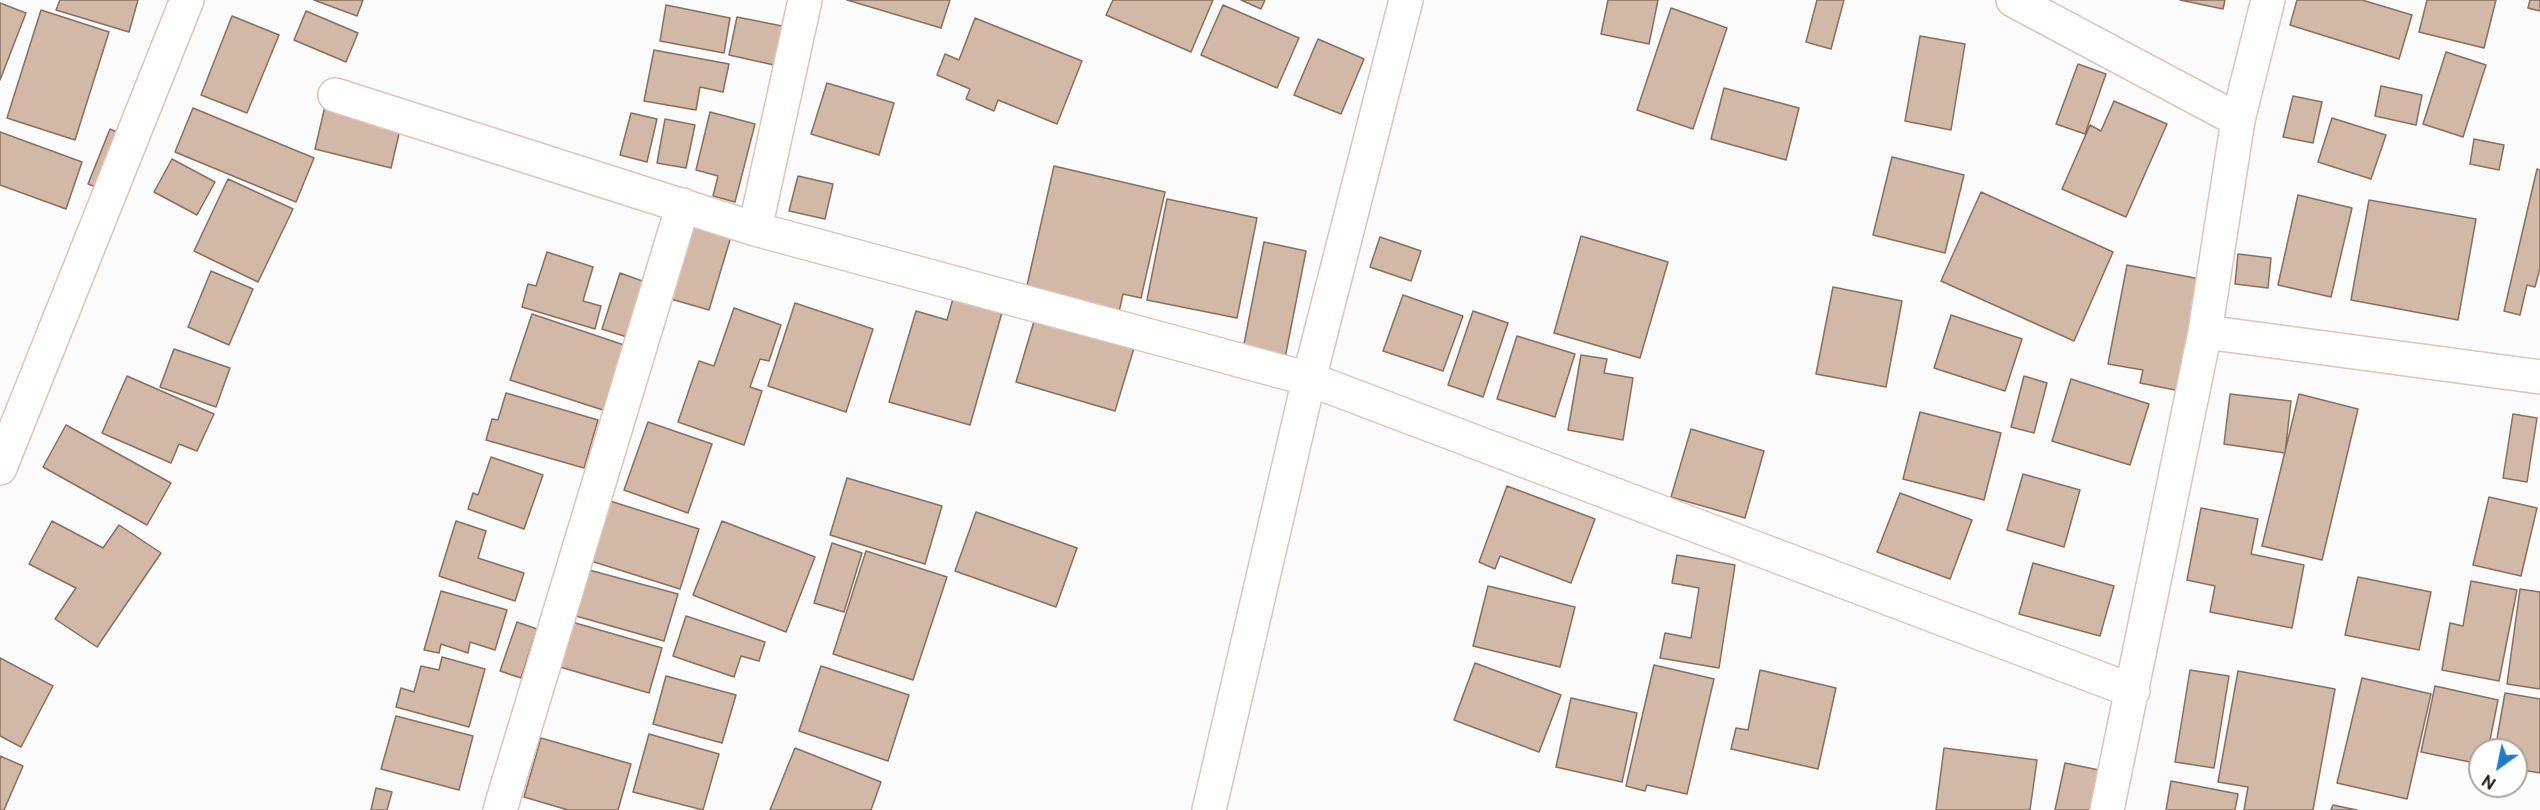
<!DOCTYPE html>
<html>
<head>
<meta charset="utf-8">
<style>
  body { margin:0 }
  #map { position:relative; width:2540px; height:810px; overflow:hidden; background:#fbfbfb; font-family:"Public Sans",sans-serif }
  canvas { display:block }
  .north { position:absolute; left:2468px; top:738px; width:60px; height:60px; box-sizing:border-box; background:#fff; border:2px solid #a9a4a2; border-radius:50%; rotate:213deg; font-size:16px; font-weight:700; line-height:24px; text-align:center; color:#271c17 }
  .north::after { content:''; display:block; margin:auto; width:21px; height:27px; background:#227bc9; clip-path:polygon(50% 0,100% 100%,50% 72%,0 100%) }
</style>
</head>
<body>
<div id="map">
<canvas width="2540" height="810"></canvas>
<div class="north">N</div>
</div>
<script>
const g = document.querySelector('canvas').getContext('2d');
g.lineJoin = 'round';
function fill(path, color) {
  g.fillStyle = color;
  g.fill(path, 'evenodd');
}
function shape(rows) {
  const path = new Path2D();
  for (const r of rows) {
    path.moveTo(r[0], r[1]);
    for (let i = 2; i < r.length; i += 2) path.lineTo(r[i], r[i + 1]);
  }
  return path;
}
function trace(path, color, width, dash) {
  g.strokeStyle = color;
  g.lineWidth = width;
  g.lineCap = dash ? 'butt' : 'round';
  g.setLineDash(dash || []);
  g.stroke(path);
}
const building = shape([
  [60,0,138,0,129,32,56,10,60,0],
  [314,0,363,0,357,16,314,0],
  [847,0,950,0,941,28,847,0],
  [1113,0,1213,0,1191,52,1106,15,1113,0],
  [1241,0,1265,0,1261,9,1241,0],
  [1608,0,1658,0,1649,44,1601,34,1608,0],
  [1817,0,1844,0,1831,49,1806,42,1817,0],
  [2180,0,2225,0,2223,9,2180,0],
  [2297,0,2362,0,2412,15,2399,59,2290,25,2297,0],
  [2427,0,2496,0,2484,48,2419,32,2427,0],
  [2530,0,2540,0,2540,11,2528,8,2530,0],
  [0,3,26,13,0,80,0,3],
  [666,5,730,18,724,53,660,41,666,5],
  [1223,5,1299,38,1277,88,1201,55,1223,5],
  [1671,8,1727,28,1693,129,1637,110,1671,8],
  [41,10,109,32,75,140,7,118,41,10],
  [306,11,358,33,346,62,294,40,306,11],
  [232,16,279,35,247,113,201,95,232,16],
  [737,17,792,28,783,67,729,55,737,17],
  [975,18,1082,61,1057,124,998,100,994,111,966,99,970,89,937,75,945,54,959,60,975,18],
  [1920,36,1965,44,1951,130,1905,121,1920,36],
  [1318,39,1364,59,1341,114,1294,95,1318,39],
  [654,50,729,64,723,92,700,87,696,110,644,101,654,50],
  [2446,52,2486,65,2463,137,2423,124,2446,52],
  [2078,64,2106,74,2085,134,2056,124,2078,64],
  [827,83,894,103,879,155,811,134,827,83],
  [2381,86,2422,95,2416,125,2375,116,2381,86],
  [1724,88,1799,108,1786,160,1711,139,1724,88],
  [2293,96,2322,102,2313,143,2283,137,2293,96],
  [2114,101,2167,124,2126,217,2062,189,2090,125,2101,131,2114,101],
  [326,102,402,121,391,168,315,149,326,102],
  [193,108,314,158,296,202,175,152,193,108],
  [710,112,755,124,735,202,713,196,718,176,696,170,710,112],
  [631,113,657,119,647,162,620,155,631,113],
  [2332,118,2386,135,2371,179,2318,162,2332,118],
  [665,119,695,125,686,168,657,163,665,119],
  [110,129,128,137,106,191,88,184,110,129],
  [0,132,82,162,66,209,0,185,0,132],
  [2474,139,2504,145,2499,170,2470,164,2474,139],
  [1892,157,1964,175,1945,253,1873,235,1892,157],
  [172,159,215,182,197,215,154,192,172,159],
  [1054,166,1165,192,1141,298,1123,294,1119,312,1026,290,1054,166],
  [2537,169,2540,170,2540,268,2535,287,2527,285,2520,315,2504,311,2537,169],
  [798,176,833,184,825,219,789,211,798,176],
  [228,179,293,209,258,282,194,251,228,179],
  [1981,192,2113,252,2074,341,1941,281,1981,192],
  [2298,195,2352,208,2331,297,2278,285,2298,195],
  [1167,199,1257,218,1237,318,1147,300,1167,199],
  [2369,200,2476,219,2458,320,2351,300,2369,200],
  [693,221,732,233,709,310,671,299,693,221],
  [1581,236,1668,262,1640,358,1554,333,1581,236],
  [1380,237,1421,251,1411,281,1370,267,1380,237],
  [1264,242,1306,251,1285,358,1243,349,1264,242],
  [547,252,593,267,583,301,601,306,595,329,522,307,528,284,536,286,547,252],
  [2238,254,2271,258,2268,288,2235,284,2238,254],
  [2127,265,2200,279,2180,391,2140,383,2143,370,2108,364,2127,265],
  [211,271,253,289,229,345,188,327,211,271],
  [620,273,648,283,630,338,602,329,620,273],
  [1833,287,1902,301,1886,387,1816,374,1833,287],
  [954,295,1003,309,970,425,889,402,916,311,947,320,954,295],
  [1403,295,1463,316,1443,371,1383,351,1403,295],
  [795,303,873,329,846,412,768,386,795,303],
  [734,308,781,325,769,361,760,359,750,387,762,391,744,445,678,422,699,361,714,366,734,308],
  [1473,311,1508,323,1483,397,1448,385,1473,311],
  [532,314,624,345,603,410,510,380,532,314],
  [1951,315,2022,339,2005,391,1934,368,1951,315],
  [1035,318,1134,348,1115,411,1016,382,1035,318],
  [1517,336,1575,354,1555,417,1497,399,1517,336],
  [174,349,230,368,216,407,160,387,174,349],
  [1581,355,1607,359,1604,373,1633,378,1623,440,1568,430,1581,355],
  [127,376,214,414,197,451,179,444,171,463,102,433,127,376],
  [2024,376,2047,383,2034,433,2011,427,2024,376],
  [2071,379,2149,404,2130,465,2052,441,2071,379],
  [506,393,598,420,584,468,486,440,492,419,498,420,506,393],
  [2230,394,2291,401,2285,453,2224,444,2230,394],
  [2299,394,2358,409,2322,560,2262,546,2299,394],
  [1920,412,2001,433,1984,500,1903,479,1920,412],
  [2513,414,2537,418,2527,482,2503,478,2513,414],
  [648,422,712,444,688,513,624,490,648,422],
  [66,425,171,483,147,525,43,467,66,425],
  [1691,429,1764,451,1745,518,1671,497,1691,429],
  [491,457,543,475,524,529,468,509,473,493,478,495,491,457],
  [2023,474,2080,490,2064,547,2007,530,2023,474],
  [847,478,942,506,925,564,830,535,847,478],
  [1507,486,1595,519,1571,583,1500,556,1495,569,1479,562,1507,486],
  [1900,493,1972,520,1950,579,1877,552,1900,493],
  [2489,497,2537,508,2521,576,2473,565,2489,497],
  [610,501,699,529,680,589,591,561,610,501],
  [2201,508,2258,519,2251,554,2304,565,2292,628,2210,612,2215,586,2187,580,2201,508],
  [976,512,1077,548,1056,607,955,571,976,512],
  [52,521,103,548,119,525,161,553,97,647,55,619,76,588,29,564,52,521],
  [456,521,486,531,478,558,524,573,515,601,439,576,456,521],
  [722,521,815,557,786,632,693,595,722,521],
  [832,543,862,553,844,612,814,603,832,543],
  [866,551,947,577,913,680,833,654,866,551],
  [1677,555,1735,565,1719,668,1660,658,1665,633,1691,638,1699,588,1672,583,1677,555],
  [2033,563,2114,586,2100,636,2019,614,2033,563],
  [589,570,678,594,664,641,576,616,589,570],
  [2358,577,2431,592,2419,650,2345,635,2358,577],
  [2471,581,2517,590,2499,681,2442,670,2450,623,2463,626,2471,581],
  [1488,586,1575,607,1560,667,1473,646,1488,586],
  [2520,589,2540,592,2540,689,2507,684,2520,589],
  [441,591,507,610,495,650,470,642,468,653,441,644,439,653,424,650,441,591],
  [686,616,765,642,759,661,741,656,734,677,673,656,686,616],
  [517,622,537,629,521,678,500,671,517,622],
  [572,622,662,648,649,693,560,667,572,622],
  [442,657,485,669,469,727,396,707,401,688,414,692,421,666,439,670,442,657],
  [0,658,53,686,21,747,0,736,0,658],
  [1475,663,1561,695,1539,752,1454,720,1475,663],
  [1654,665,1714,679,1687,794,1647,785,1645,791,1626,786,1654,665],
  [821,666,909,695,888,761,799,731,821,666],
  [1760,670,1836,688,1818,769,1731,749,1736,728,1748,730,1760,670],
  [2190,670,2229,676,2214,768,2175,762,2190,670],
  [2238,671,2335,689,2313,810,2244,810,2248,787,2218,782,2238,671],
  [666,676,736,695,722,743,653,724,666,676],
  [2362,678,2431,694,2407,799,2337,783,2362,678],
  [2435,686,2498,700,2488,750,2480,750,2480,764,2421,752,2435,686],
  [2505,693,2540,699,2540,773,2516,769,2516,750,2495,750,2505,693],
  [1571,698,1637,713,1622,782,1556,767,1571,698],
  [396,716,473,736,459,790,381,769,396,716],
  [649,734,719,754,703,810,633,792,649,734],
  [541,738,631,764,618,810,568,810,524,797,541,738],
  [795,748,881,782,871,810,770,810,795,748],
  [1944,748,2037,760,2030,810,1936,810,1944,748],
  [0,756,23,766,4,810,0,810,0,756],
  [2065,763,2099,770,2091,810,2055,810,2065,763],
  [2171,781,2238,794,2235,810,2166,810,2171,781],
  [376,788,392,792,387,810,371,810,376,788],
  [2333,805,2357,810,2331,810,2333,805]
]);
fill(building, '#d2b8a6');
trace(building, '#88705f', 1.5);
const minor = shape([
  [2013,0,2238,120],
  [335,95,755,229,1309,379,2133,691],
  [755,229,805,0],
  [2205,332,2540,377],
  [0,468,187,0],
  [500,810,683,205],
  [1209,810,1309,379,1406,0],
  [2107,810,2205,332,2238,120,2268,0]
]);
trace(minor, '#e2c3b7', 36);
trace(minor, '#fff', 33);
</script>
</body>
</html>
